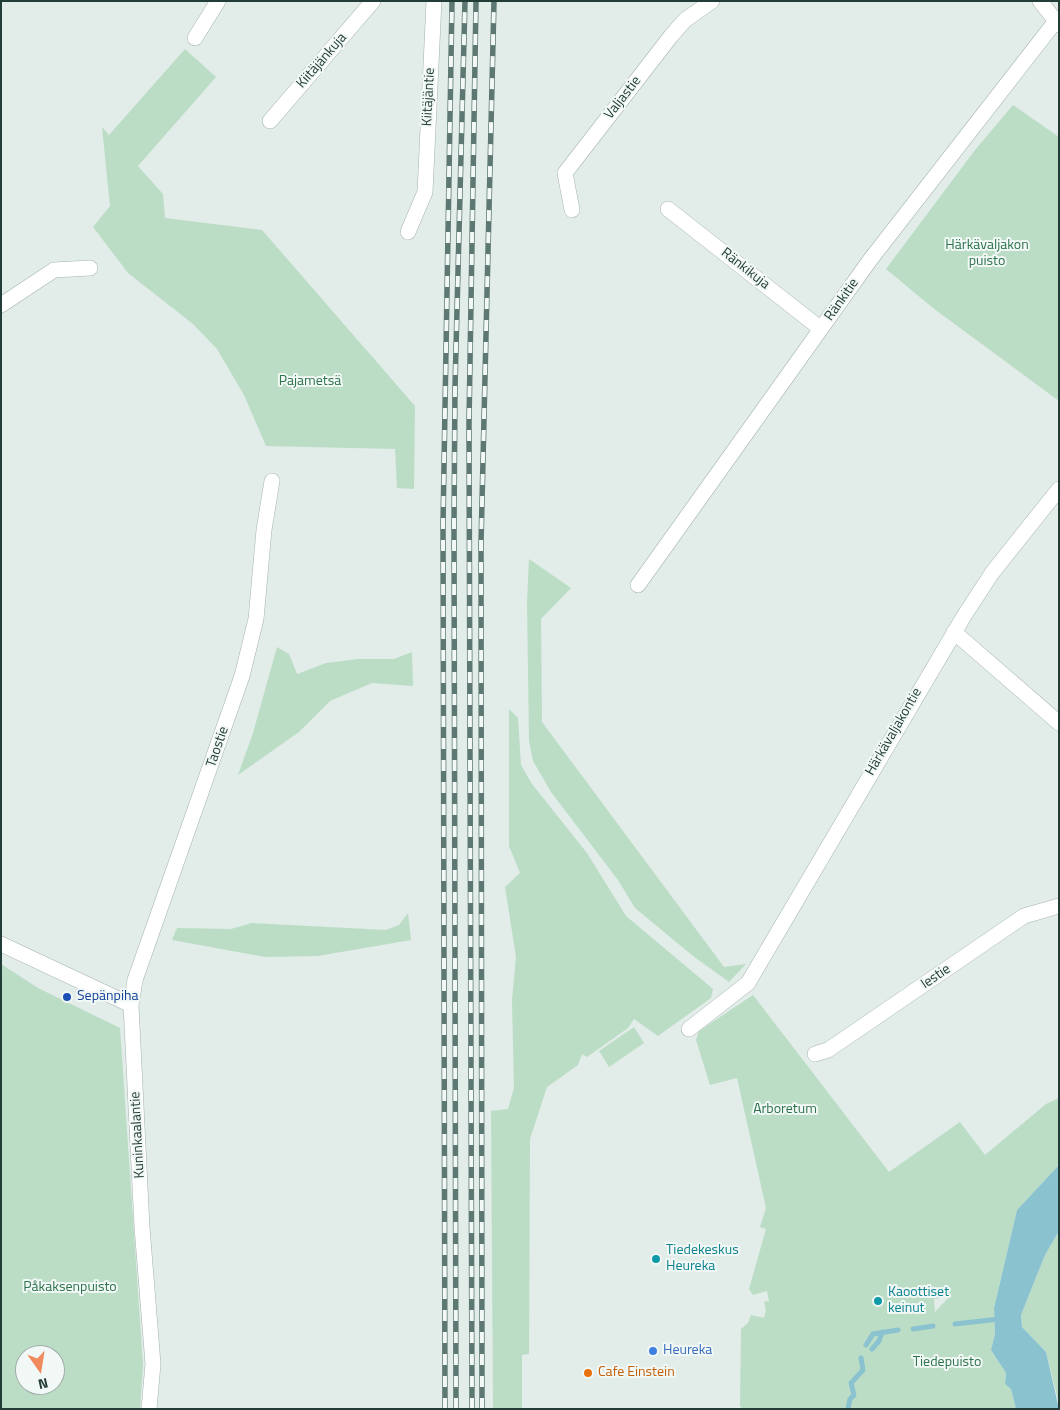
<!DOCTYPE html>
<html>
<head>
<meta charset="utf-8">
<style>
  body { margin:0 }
  #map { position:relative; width:1060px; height:1410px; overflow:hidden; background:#e2ece8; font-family:"Titillium Web",sans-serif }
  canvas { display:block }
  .frame { position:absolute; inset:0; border:2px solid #223d37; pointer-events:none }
  .north { position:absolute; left:15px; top:1345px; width:50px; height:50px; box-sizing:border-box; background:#f2f8f6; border:1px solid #9fadaa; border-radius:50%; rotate:167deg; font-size:14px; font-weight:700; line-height:20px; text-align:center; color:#223d37 }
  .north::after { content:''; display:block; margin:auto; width:18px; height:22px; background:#f0895c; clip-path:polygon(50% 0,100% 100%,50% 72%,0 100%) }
</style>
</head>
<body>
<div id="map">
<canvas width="1060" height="1410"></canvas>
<div class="frame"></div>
<div class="north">N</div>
</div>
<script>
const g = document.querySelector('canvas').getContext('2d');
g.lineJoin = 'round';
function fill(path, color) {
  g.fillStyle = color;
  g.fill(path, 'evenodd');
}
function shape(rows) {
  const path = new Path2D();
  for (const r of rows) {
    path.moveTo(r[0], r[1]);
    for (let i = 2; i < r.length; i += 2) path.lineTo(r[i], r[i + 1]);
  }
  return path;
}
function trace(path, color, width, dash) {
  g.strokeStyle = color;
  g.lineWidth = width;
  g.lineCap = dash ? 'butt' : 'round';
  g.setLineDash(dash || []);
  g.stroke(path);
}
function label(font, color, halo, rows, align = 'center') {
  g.font = font + ' "Titillium Web",sans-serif';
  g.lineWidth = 4;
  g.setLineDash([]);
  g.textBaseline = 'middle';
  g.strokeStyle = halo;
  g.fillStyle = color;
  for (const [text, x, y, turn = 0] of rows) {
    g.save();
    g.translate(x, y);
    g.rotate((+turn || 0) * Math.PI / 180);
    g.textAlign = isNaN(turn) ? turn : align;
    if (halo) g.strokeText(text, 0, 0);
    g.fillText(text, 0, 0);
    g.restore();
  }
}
fill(shape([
  [185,49,216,77,138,166,163,194,165,218,262,230,415,406,414,489,397,488,395,449,266,446,244,395,217,349,193,324,128,273,93,227,110,206,102,127,109,135],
  [1013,105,1059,137,1059,401,933,308,886,269,975,150],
  [529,559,571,588,541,619,542,722,724,967,746,964,729,982,693,956,635,908,618,880,551,792,533,761,529,741,527,603],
  [277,647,289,654,297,674,326,663,359,659,394,659,412,652,413,686,372,683,330,701,299,732,238,775,253,733],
  [509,709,518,718,521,765,532,784,587,853,626,916,713,989,711,998,658,1036,634,1019,628,1028,587,1057,582,1054,578,1065,547,1087,530,1139,529,1354,522,1355,522,1409,493,1409,491,1111,508,1109,514,1088,512,1000,516,957,505,887,520,873,509,846],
  [408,913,411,940,318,956,265,957,172,940,177,928,231,929,252,923,386,930,399,925],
  [1,964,38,988,120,1028,143,1365,140,1409,1,1409],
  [25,1355,55,1355,55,1385,25,1385],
  [753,995,889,1172,960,1122,985,1155,1046,1104,1059,1098,1059,1165,1017,1210,994,1308,995,1334,991,1350,1006,1373,1005,1384,1011,1389,1016,1409,743,1409,740,1406,741,1329,748,1323,751,1315,764,1318,766,1310,764,1302,769,1301,767,1291,753,1295,749,1289,766,1229,760,1227,766,1208,737,1078,710,1085,696,1040,699,1031],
  [949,1297,935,1312,934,1299],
  [634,1027,644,1043,609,1067,599,1051],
  [1059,1231,1059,1404,1046,1352,1022,1327,1021,1315,1045,1255]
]), '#bbddc6');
fill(shape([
  [1059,1165,1059,1231,1045,1255,1021,1315,1022,1327,1046,1352,1059,1409,1016,1409,1011,1389,1005,1384,1006,1373,991,1350,995,1334,994,1308,1017,1210]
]), '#8bc2d0');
trace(shape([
  [955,1324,999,1319],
  [913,1329,933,1326],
  [866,1345,873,1334,898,1330],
  [872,1349,879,1341,882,1332],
  [848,1409,850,1399,854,1395,851,1383,863,1370,861,1358]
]), '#8bc2d0', 5);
const minor = shape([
  [195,38,218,1],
  [270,121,373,1],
  [668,209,821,329],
  [572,210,565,173,671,36,685,20,712,1],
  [408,232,425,192,434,1],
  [1,305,54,270,90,268],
  [638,585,870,260,1055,22],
  [954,632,1059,723],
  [1,944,131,1005],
  [689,1029,748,983,964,616,992,573,1059,489],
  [815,1054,828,1050,1024,916,1059,906],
  [149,1409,153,1364,142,1227,131,1005,135,980,242,676,256,619,264,530,272,481]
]);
const tertiary = shape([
  [1040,1,1059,25]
]);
trace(minor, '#a5b4af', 16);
trace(tertiary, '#a5b4af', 16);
trace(minor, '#fff', 15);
trace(tertiary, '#fff', 15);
const rail = shape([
  [445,1409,443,524,452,1],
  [456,1409,454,525,455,387,465,1],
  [472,1409,469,423,476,1],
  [482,1409,481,544,494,1]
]);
trace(rail, '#5d7872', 5.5);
trace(rail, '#f2f8f6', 4, [11]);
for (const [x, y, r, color] of [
  [67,997,5,"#1a4fb4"],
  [656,1259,5,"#0f9aa8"],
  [878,1301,5,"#0f9aa8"],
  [653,1351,5,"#3f7fe0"],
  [588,1373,5,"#e8710a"]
]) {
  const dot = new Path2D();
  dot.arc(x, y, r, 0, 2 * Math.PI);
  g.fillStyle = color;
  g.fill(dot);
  trace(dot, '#f2f8f6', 2);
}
label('14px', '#223d37', '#f2f8f6', [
  ["Kiitäjänkuja",322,61,-49],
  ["Kiitäjäntie",429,97,-87],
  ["Valjastie",623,98,-52],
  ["Ränkikuja",745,269,38],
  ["Ränkitie",842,300,-55],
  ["Härkävaljakontie",894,732,-60],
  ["Taostie",218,747,-71],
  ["Iestie",936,977,-34],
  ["Kuninkaalantie",138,1135,-93]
]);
label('14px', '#2d734c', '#f2f8f6', [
  ["Härkävaljakon",987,246],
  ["puisto",987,262],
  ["Pajametsä",310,382],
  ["Arboretum",785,1110],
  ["Påkaksenpuisto",70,1288],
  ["Tiedepuisto",947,1363]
]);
label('14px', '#164399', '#f2f8f6', [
  ["Sepänpiha",77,997]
], 'left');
label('14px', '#0d838f', '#f2f8f6', [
  ["Tiedekeskus",666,1251],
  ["Heureka",666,1267],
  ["Kaoottiset",888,1293],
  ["keinut",888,1309]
], 'left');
label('14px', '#366cbe', '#f2f8f6', [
  ["Heureka",663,1351]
], 'left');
label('14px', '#c56008', '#f2f8f6', [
  ["Cafe Einstein",598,1373]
], 'left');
</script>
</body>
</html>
